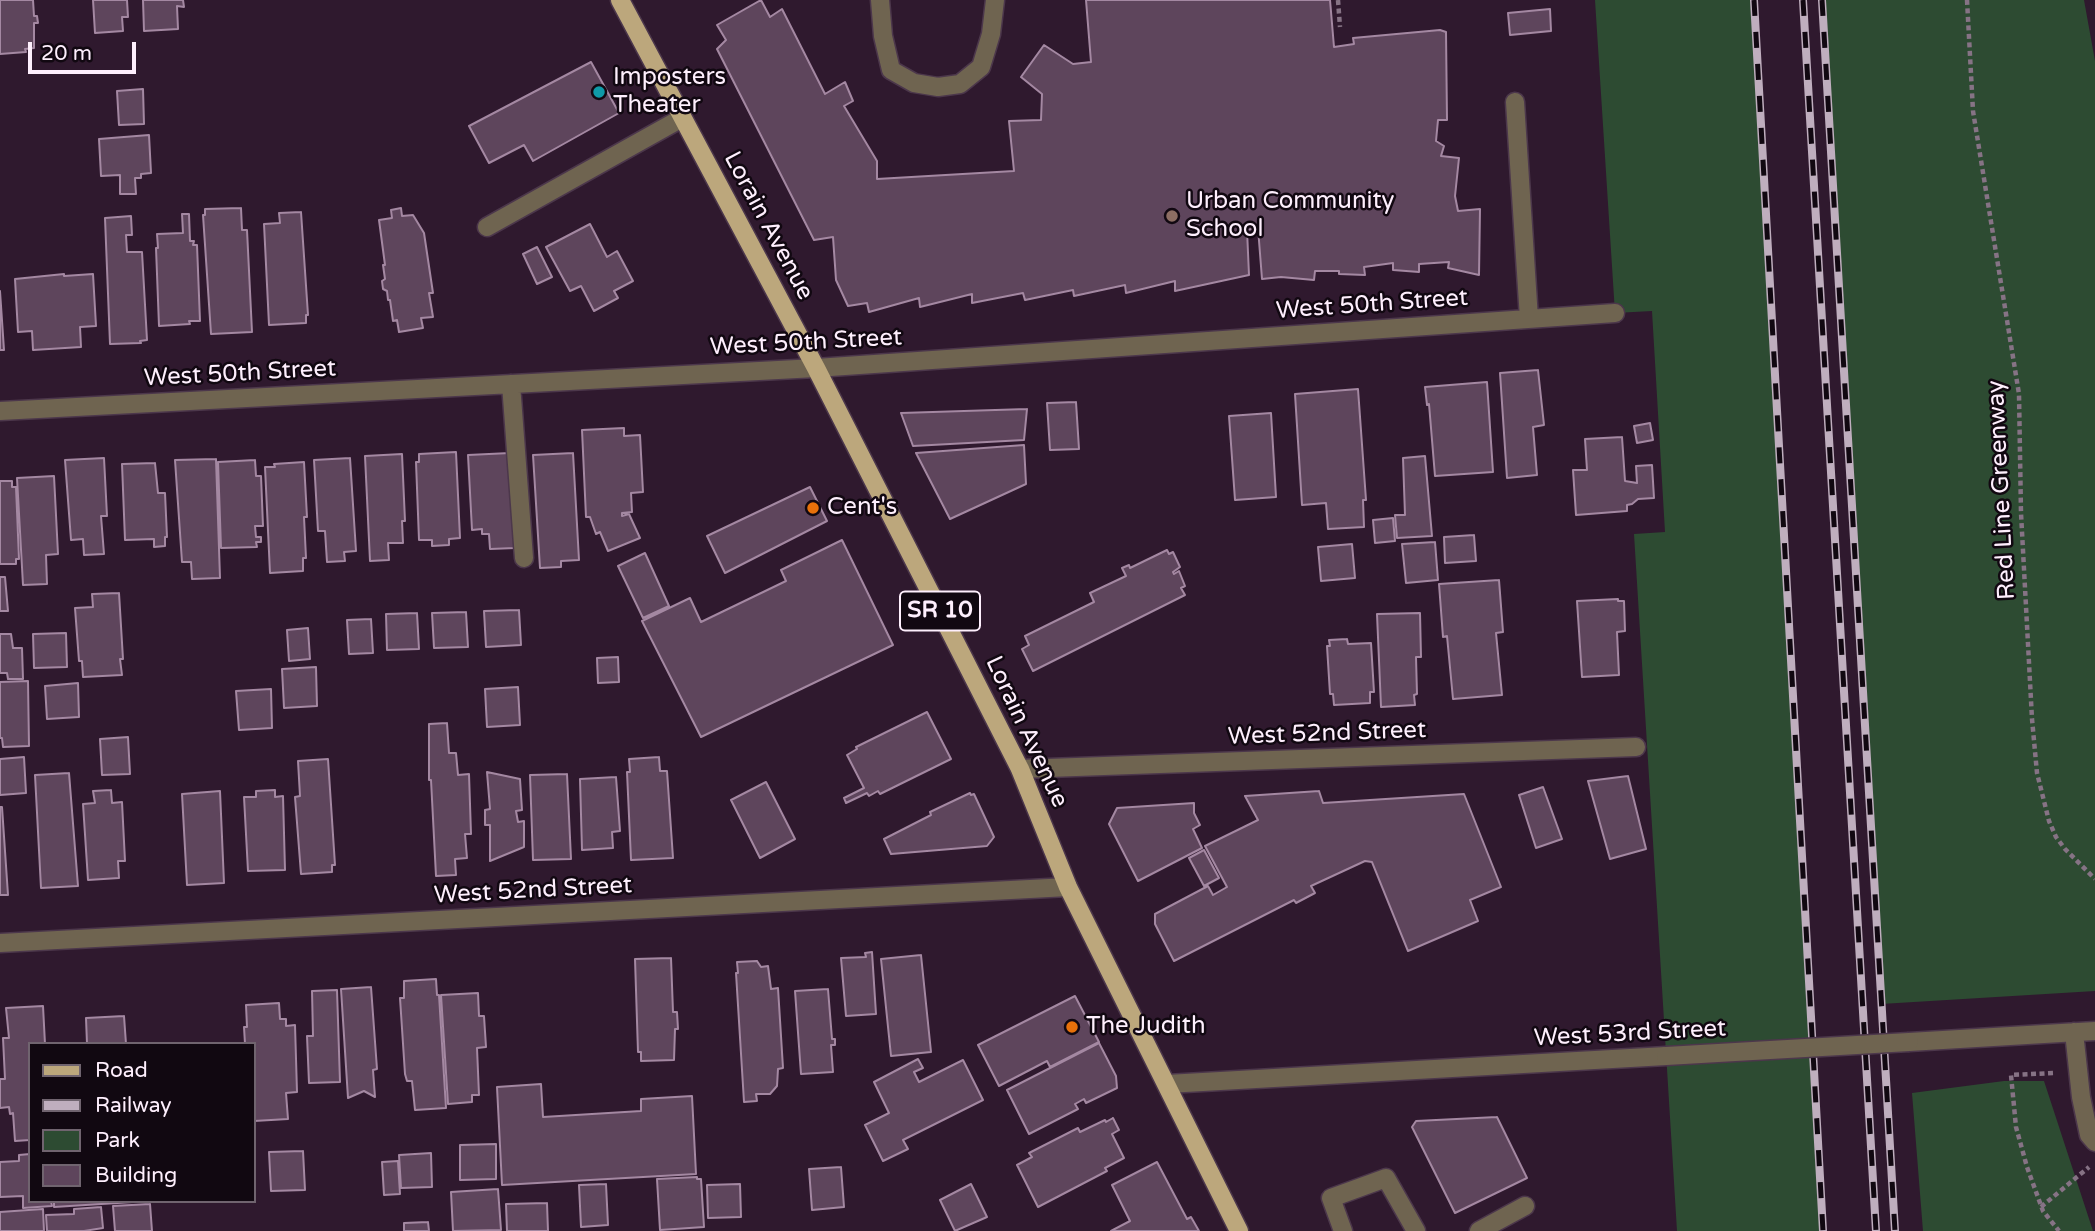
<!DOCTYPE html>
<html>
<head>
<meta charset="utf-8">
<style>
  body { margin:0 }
  #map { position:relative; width:2095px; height:1231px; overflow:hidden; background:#2f192e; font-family:"Varela Round",sans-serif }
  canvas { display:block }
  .legend { position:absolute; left:28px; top:1042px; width:228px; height:161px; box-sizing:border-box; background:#110811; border:2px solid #70646f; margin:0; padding:9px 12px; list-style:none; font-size:21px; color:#feeffd }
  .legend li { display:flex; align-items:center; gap:14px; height:35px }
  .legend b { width:35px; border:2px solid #70646f }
  .scale { position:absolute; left:28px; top:42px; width:108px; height:32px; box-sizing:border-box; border:4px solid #feeffd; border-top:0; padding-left:9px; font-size:21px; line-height:24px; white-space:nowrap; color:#feeffd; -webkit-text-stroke:5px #110811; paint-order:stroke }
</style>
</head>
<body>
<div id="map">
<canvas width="2095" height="1231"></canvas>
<ul class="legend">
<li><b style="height:9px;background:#bca77c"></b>Road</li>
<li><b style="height:9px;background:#bfaebe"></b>Railway</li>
<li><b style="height:19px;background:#2d4b32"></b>Park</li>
<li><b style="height:19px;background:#5e455c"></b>Building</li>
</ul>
<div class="scale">20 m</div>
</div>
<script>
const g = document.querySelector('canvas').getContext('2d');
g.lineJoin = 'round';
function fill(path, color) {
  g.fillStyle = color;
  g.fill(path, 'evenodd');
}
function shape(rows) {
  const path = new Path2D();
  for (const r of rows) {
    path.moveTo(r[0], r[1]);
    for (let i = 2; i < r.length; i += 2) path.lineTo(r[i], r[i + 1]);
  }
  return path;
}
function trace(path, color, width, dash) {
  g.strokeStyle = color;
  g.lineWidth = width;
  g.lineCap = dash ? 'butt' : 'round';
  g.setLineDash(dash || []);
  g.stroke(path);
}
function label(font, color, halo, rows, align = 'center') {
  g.font = font + ' "Varela Round",sans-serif';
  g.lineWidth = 5;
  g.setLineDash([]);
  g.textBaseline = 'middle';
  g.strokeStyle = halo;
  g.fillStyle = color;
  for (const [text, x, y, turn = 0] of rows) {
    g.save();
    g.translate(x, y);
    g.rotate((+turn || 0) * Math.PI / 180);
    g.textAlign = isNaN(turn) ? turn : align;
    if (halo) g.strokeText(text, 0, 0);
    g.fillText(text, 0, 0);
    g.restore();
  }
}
fill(shape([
  [1595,0,1754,0,1823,1231,1677,1231,1634,534,1665,532,1652,311,1615,313],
  [1822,0,2084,0,2095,61,2095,991,1881,1004],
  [2004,1081,2044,1081,2093,1231,1923,1231,1912,1093]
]), '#2d4b32');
const building = shape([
  [0,0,33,0,34,16,37,16,38,23,34,23,34,48,25,49,26,52,0,54,0,0],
  [93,0,127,0,128,17,122,17,123,31,95,33,93,0],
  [143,0,183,0,184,7,177,6,178,29,144,31,143,0],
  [761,0,770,17,782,9,825,94,845,82,853,101,844,106,877,161,877,179,1014,171,1009,121,1041,120,1042,94,1021,77,1044,45,1073,64,1091,62,1086,0,1330,0,1334,47,1354,44,1353,38,1440,30,1446,32,1447,120,1438,120,1436,141,1444,146,1441,156,1459,158,1455,196,1458,211,1480,209,1479,275,1448,268,1449,262,1419,264,1419,272,1393,270,1393,263,1364,267,1365,275,1339,274,1339,271,1315,271,1314,280,1281,277,1262,279,1258,228,1247,230,1249,275,1175,291,1175,281,1126,293,1125,285,1074,296,1073,290,1025,300,1023,293,972,303,972,294,920,307,919,298,869,312,867,303,848,306,836,280,833,237,814,240,717,49,726,40,717,25,761,0],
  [1550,9,1551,31,1510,35,1508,13,1550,9],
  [591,62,619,113,533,161,524,145,489,163,469,126,591,62],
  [143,89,144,124,119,125,117,91,143,89],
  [149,135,151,173,141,174,141,178,135,178,136,194,120,194,120,175,101,176,99,139,149,135],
  [241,208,242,230,247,230,252,332,211,334,203,215,205,215,205,209,241,208],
  [401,208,402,216,413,215,424,233,433,293,429,293,433,317,421,318,423,328,399,332,397,320,393,321,390,300,388,300,387,291,383,289,382,281,385,279,383,265,385,265,379,220,392,218,391,210,401,208],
  [301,212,308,315,306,315,306,323,269,325,264,224,280,223,279,213,301,212],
  [182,214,189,214,190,241,194,241,193,245,197,245,200,321,189,321,190,324,159,326,156,248,158,248,157,234,183,233,182,214],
  [131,216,132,235,126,235,127,252,142,252,147,340,140,341,141,343,110,344,105,218,131,216],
  [590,224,607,257,617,251,633,281,614,291,618,298,594,311,581,286,570,291,546,247,590,224],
  [537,247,552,277,537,284,523,254,537,247],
  [64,274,64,276,93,274,96,326,80,327,81,347,33,350,32,331,18,332,15,279,64,274],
  [0,291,4,350,0,350,0,291],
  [1538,370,1544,425,1533,427,1537,475,1507,478,1500,373,1538,370],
  [1487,382,1493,472,1435,476,1429,404,1427,405,1425,387,1487,382],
  [1358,389,1366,500,1363,500,1364,527,1328,529,1326,503,1302,505,1295,394,1358,389],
  [1076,402,1079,449,1050,450,1047,403,1076,402],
  [1027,409,1024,440,913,446,901,413,1027,409],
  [1271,413,1276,497,1235,500,1229,416,1271,413],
  [1650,423,1653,440,1637,443,1634,426,1650,423],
  [624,428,624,436,640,435,643,492,631,493,632,512,622,513,622,516,629,514,640,538,608,551,600,532,596,534,590,517,586,517,582,430,624,428],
  [1622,437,1625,481,1637,483,1636,466,1652,465,1654,498,1638,499,1632,504,1627,505,1627,511,1576,515,1573,470,1587,470,1585,439,1622,437],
  [1024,445,1026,484,950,519,916,453,1024,445],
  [456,452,460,538,449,539,449,545,432,546,432,540,419,540,416,462,419,462,419,454,456,452],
  [510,453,515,548,490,549,489,534,482,534,482,529,472,530,468,455,510,453],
  [573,453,579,560,561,561,561,567,540,568,533,455,573,453],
  [402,454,405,521,402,521,403,543,388,543,389,560,370,561,365,456,402,454],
  [1425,456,1432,536,1397,538,1395,515,1405,515,1403,458,1425,456],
  [104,458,107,516,101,516,104,554,84,555,83,539,71,540,65,460,104,458],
  [350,458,356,551,344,552,345,561,327,562,325,531,318,531,314,460,350,458],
  [216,459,220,578,192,579,191,562,182,562,175,460,216,459],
  [255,460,256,476,261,476,263,526,255,526,256,537,261,537,261,542,256,542,257,547,221,548,218,462,255,460],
  [304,462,307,517,304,517,306,558,303,558,303,571,270,573,265,467,275,467,274,464,304,462],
  [155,463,158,493,165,493,167,537,165,537,165,546,154,547,154,539,125,540,122,464,155,463],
  [54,476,58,554,46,555,47,584,23,585,17,478,54,476],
  [0,481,12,481,12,487,16,487,19,559,16,559,16,564,0,564,0,481],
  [810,487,827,521,725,573,707,536,810,487],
  [1393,518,1395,541,1375,543,1373,520,1393,518],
  [1474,535,1476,561,1445,563,1444,537,1474,535],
  [842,540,893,645,701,737,642,621,690,598,701,622,786,581,781,570,842,540],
  [1435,542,1438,580,1406,583,1402,544,1435,542],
  [1352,544,1355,578,1321,581,1318,547,1352,544],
  [1167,550,1169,554,1173,552,1180,567,1173,572,1174,574,1179,571,1185,586,1181,588,1185,595,1033,671,1022,649,1029,645,1025,636,1094,602,1090,593,1126,576,1122,568,1129,565,1130,568,1167,550],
  [645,553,669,606,643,618,618,566,645,553],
  [0,577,5,577,8,611,0,611,0,577],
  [1499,580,1503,632,1496,633,1502,695,1453,699,1447,636,1443,637,1439,584,1499,580],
  [119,593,123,659,120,659,122,675,83,677,82,661,79,661,75,608,93,607,92,594,119,593],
  [1618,599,1618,601,1624,601,1625,631,1617,632,1619,675,1582,677,1577,601,1618,599],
  [519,610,521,645,486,647,484,611,519,610],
  [466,612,468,647,434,648,432,613,466,612],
  [417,613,419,649,387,650,386,614,417,613],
  [1420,613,1421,657,1416,657,1417,694,1414,695,1415,705,1381,707,1377,614,1420,613],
  [371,619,373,653,349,654,347,620,371,619],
  [308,628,310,659,289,661,287,630,308,628],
  [66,633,67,667,34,668,33,634,66,633],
  [0,634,11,634,13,648,22,648,23,679,8,679,7,673,0,673,0,634],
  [1347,639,1348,644,1371,643,1374,692,1370,692,1370,703,1334,705,1333,694,1330,694,1327,646,1330,646,1329,640,1347,639],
  [618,657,619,682,598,683,597,658,618,657],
  [316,667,317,706,284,708,282,669,316,667],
  [28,681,29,746,3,747,2,738,0,738,0,682,28,681],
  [78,683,79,717,47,719,45,686,78,683],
  [518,687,520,725,487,727,485,689,518,687],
  [271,689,272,728,239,730,236,691,271,689],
  [927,712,951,759,880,794,878,791,869,796,867,793,846,803,844,798,864,788,847,755,857,749,856,747,927,712],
  [447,723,449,753,456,753,458,775,469,774,471,834,465,834,467,858,455,859,456,875,436,876,431,780,429,780,429,724,447,723],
  [128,737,130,774,102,775,100,739,128,737],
  [24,757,26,793,0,795,0,759,24,757],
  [659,757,660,771,667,771,673,858,631,860,627,772,630,772,629,759,659,757],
  [328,759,335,865,332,865,332,872,301,874,295,797,300,796,298,761,328,759],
  [487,772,520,779,522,810,516,811,518,822,524,821,524,847,490,861,490,825,485,825,485,810,490,809,487,772],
  [69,773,78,886,41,888,35,775,69,773],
  [567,774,571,859,533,860,530,775,567,774],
  [1628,776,1646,849,1610,859,1588,781,1628,776],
  [616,777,620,831,612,832,613,848,582,850,580,779,616,777],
  [766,782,795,839,760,858,731,800,766,782],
  [1543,787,1562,839,1536,848,1519,795,1543,787],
  [111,790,112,803,122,802,125,861,118,861,119,878,88,880,83,804,95,803,93,791,111,790],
  [275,790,275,797,283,796,285,870,248,871,244,797,256,797,256,791,275,790],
  [220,791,224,883,187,885,182,794,220,791],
  [1319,791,1323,803,1464,794,1501,887,1470,900,1478,921,1408,951,1372,862,1365,861,1311,886,1315,893,1296,903,1294,900,1174,961,1155,924,1155,914,1208,886,1213,895,1227,887,1205,846,1258,820,1245,796,1319,791],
  [970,793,971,795,974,794,994,837,987,846,891,854,884,839,931,815,930,812,970,793],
  [1194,803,1194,813,1200,825,1193,829,1202,848,1138,881,1109,824,1117,808,1194,803],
  [0,807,2,807,8,895,0,895,0,807],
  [1204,850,1219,878,1204,886,1189,858,1204,850],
  [872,952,876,1014,846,1016,841,958,866,957,865,953,872,952],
  [921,955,931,1052,891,1056,881,959,921,955],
  [671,958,673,1012,677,1012,678,1029,675,1029,674,1060,641,1061,641,1052,638,1052,635,959,671,958],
  [757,961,761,967,768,966,771,989,778,988,783,1068,778,1069,777,1086,770,1094,756,1094,757,1101,744,1102,736,973,738,973,737,962,757,961],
  [436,979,437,995,439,995,446,1108,415,1110,412,1081,407,1081,405,1074,400,998,404,998,404,981,436,979],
  [371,987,377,1069,373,1070,375,1097,364,1091,348,1098,341,989,371,987],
  [828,989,832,1039,835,1039,835,1045,831,1045,833,1072,801,1074,795,991,828,989],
  [337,990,340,1082,309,1083,307,1036,313,1036,312,991,337,990],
  [478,993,479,1016,484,1016,486,1047,477,1048,479,1095,472,1095,472,1102,448,1104,441,995,478,993],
  [1075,996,1099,1042,1050,1067,1047,1061,999,1086,978,1045,1075,996],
  [279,1003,280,1019,286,1019,286,1026,295,1025,297,1092,286,1093,288,1119,254,1121,254,1044,245,1044,244,1027,247,1027,246,1005,279,1003],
  [43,1006,45,1044,30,1044,30,1140,15,1141,13,1113,10,1114,9,1107,0,1108,0,1079,5,1079,3,1038,9,1038,6,1008,43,1006],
  [124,1016,126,1044,87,1044,86,1018,124,1016],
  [1099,1043,1116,1076,1117,1088,1086,1103,1084,1099,1075,1104,1078,1109,1029,1134,1007,1090,1099,1043],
  [918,1059,923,1068,914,1072,919,1082,963,1060,983,1100,903,1140,908,1149,883,1161,865,1125,889,1113,874,1082,918,1059],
  [541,1084,543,1117,641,1111,641,1099,692,1096,696,1174,502,1185,497,1087,541,1084],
  [1497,1117,1527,1178,1455,1213,1412,1127,1416,1121,1497,1117],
  [1113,1118,1119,1130,1112,1134,1124,1158,1105,1168,1107,1171,1038,1207,1017,1165,1032,1157,1029,1153,1078,1128,1080,1132,1105,1120,1106,1122,1113,1118],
  [496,1144,496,1179,460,1180,460,1145,496,1144],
  [303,1151,305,1190,271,1191,269,1152,303,1151],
  [431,1153,432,1187,401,1188,399,1155,431,1153],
  [30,1154,30,1201,51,1201,52,1206,23,1208,23,1196,0,1197,0,1162,19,1161,19,1155,30,1154],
  [398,1161,400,1194,384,1195,382,1162,398,1161],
  [1157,1162,1187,1219,1191,1217,1199,1231,1111,1231,1130,1221,1112,1185,1157,1162],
  [841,1167,844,1207,812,1210,809,1169,841,1167],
  [697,1177,697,1179,701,1179,704,1227,660,1230,657,1179,697,1177],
  [606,1184,608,1225,581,1227,579,1185,606,1184],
  [740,1184,741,1217,708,1218,707,1185,740,1184],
  [971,1184,987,1217,955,1231,940,1200,971,1184],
  [498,1189,501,1230,453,1231,451,1192,498,1189],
  [54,1201,149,1201,54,1207,54,1201],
  [547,1203,548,1231,507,1231,506,1204,547,1203],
  [150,1204,152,1231,115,1231,113,1206,150,1204],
  [101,1207,103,1228,84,1231,47,1231,46,1215,74,1214,74,1209,101,1207],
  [43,1209,44,1231,0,1231,0,1212,43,1209],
  [428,1222,429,1231,404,1231,404,1223,428,1222]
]);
fill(building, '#5e455c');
trace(building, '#a488a2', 2);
const minor = shape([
  [880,0,883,36,891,70,914,83,938,87,960,84,981,67,991,34,995,0],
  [1515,102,1529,319],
  [487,227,682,118],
  [511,384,524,558],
  [0,411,816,368,1615,313],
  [1020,769,1636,747],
  [0,943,1068,887],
  [2074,1032,2081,1097,2089,1135,2095,1142],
  [1909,1042,2095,1031],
  [1167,1084,1666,1056],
  [1343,1231,1331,1198,1386,1178,1416,1231],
  [1479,1231,1525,1206]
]);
const major = shape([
  [620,0,816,368,1020,769,1068,887,1239,1231]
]);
trace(minor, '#4c374b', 21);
trace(major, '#4c374b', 21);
trace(shape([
  [1338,0,1340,27],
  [1967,0,1973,111,2019,394,2021,513,2032,719,2037,773,2049,821,2056,837,2065,849,2095,879],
  [2053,1073,2011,1075,2016,1127,2027,1167,2043,1211,2059,1231],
  [2041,1207,2089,1167]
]), '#867385', 4.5, [5, 3.5]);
trace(minor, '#6f6450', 18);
trace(major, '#bca77c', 18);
const rail = shape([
  [1754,0,1823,1231],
  [1803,0,1876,1231],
  [1822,0,1895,1231]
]);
trace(rail, '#bfaebe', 8);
trace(rail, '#110811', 5, [16]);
const minorBridge = shape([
  [1666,1056,1909,1042]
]);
trace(minorBridge, '#4c374b', 21, []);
trace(minorBridge, '#6f6450', 18);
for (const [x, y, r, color] of [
  [599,92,7,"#0f9aa8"],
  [1172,216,7,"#8d6e63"],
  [813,508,7,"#e8710a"],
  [1072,1027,7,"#e8710a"]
]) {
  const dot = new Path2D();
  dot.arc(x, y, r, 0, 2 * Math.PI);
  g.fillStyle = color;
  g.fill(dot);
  trace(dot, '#110811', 2.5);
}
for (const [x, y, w] of [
  [940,611,80]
]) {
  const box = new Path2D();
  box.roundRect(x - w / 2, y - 19.5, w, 39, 5);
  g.fillStyle = '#110811';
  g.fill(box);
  trace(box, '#feeffd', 2);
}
label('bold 23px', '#feeffd', null, [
  ["SR 10",940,611]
]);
label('24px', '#feeffd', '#110811', [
  ["Imposters",613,78],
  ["Theater",613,106],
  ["Urban Community",1186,202],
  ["School",1186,230],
  ["Cent's",827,508],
  ["The Judith",1086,1027]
], 'left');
label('24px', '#feeffd', '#110811', [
  ["Lorain Avenue",768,226,62],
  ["West 50th Street",1372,305,-4],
  ["West 50th Street",806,343,-3],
  ["West 50th Street",240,374,-3],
  ["Red Line Greenway",2002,490,-93],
  ["Lorain Avenue",1026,732,65],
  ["West 52nd Street",1327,734,-2],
  ["West 52nd Street",533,891,-3],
  ["West 53rd Street",1630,1034,-3]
]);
</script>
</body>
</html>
